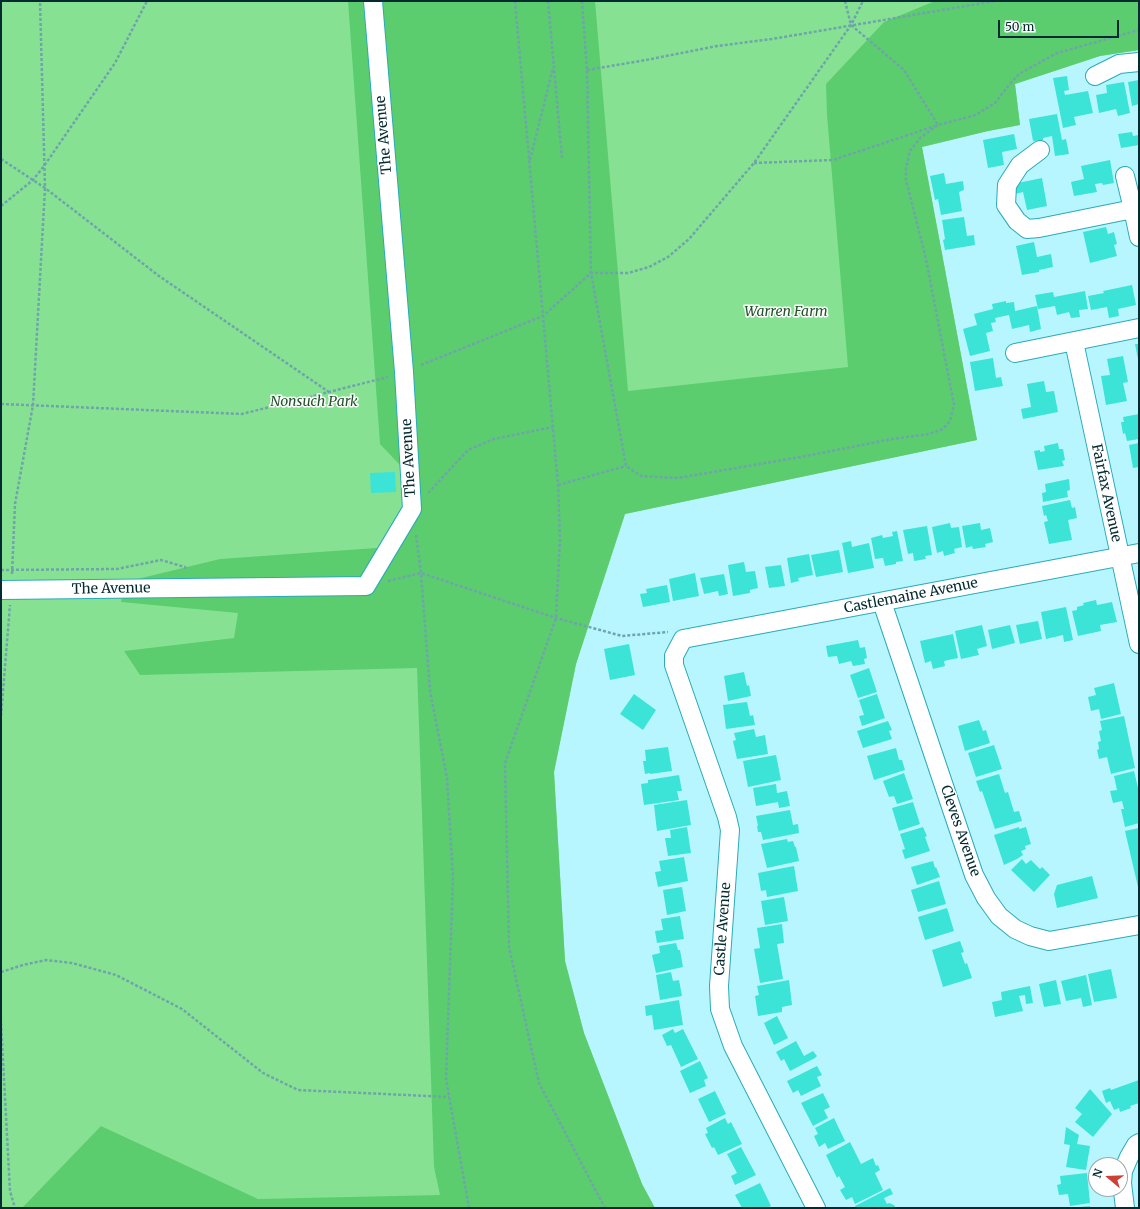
<!DOCTYPE html>
<html>
<head>
<meta charset="utf-8">
<style>
  body { margin:0 }
  #map { position:relative; width:1140px; height:1209px; overflow:hidden; background:#b7f6ff; font-family:Merriweather,serif }
  canvas { display:block }
  .frame { position:absolute; inset:0; border:2px solid #042b30; pointer-events:none }
  .north { position:absolute; left:1088px; top:1157px; width:40px; height:40px; box-sizing:border-box; background:#fff; border:1px solid #9baaac; border-radius:50%; rotate:289deg; font-size:11px; font-weight:700; line-height:16px; text-align:center; color:#042b30 }
  .north::after { content:''; display:block; margin:auto; width:14px; height:18px; background:#ce3f38; clip-path:polygon(50% 0,100% 100%,50% 72%,0 100%) }
  .scale { position:absolute; left:998px; top:20px; width:121px; height:18px; box-sizing:border-box; border:2px solid #042b30; border-top:0; padding-left:5px; font-size:12px; line-height:14px; white-space:nowrap; color:#042b30; -webkit-text-stroke:3px #fff; paint-order:stroke }
</style>
</head>
<body>
<div id="map">
<canvas width="1140" height="1209"></canvas>
<div class="frame"></div>
<div class="north">N</div>
<div class="scale">50 m</div>
</div>
<script>
const g = document.querySelector('canvas').getContext('2d');
g.lineJoin = 'round';
function fill(path, color) {
  g.fillStyle = color;
  g.fill(path, 'evenodd');
}
function shape(rows) {
  const path = new Path2D();
  for (const r of rows) {
    path.moveTo(r[0], r[1]);
    for (let i = 2; i < r.length; i += 2) path.lineTo(r[i], r[i + 1]);
  }
  return path;
}
function trace(path, color, width, dash) {
  g.strokeStyle = color;
  g.lineWidth = width;
  g.lineCap = dash ? 'butt' : 'round';
  g.setLineDash(dash || []);
  g.stroke(path);
}
function label(font, color, halo, rows, align = 'center') {
  g.font = font + ' Merriweather,serif';
  g.lineWidth = 3;
  g.setLineDash([]);
  g.textBaseline = 'middle';
  g.strokeStyle = halo;
  g.fillStyle = color;
  for (const [text, x, y, turn = 0] of rows) {
    g.save();
    g.translate(x, y);
    g.rotate((+turn || 0) * Math.PI / 180);
    g.textAlign = isNaN(turn) ? turn : align;
    if (halo) g.strokeText(text, 0, 0);
    g.fillText(text, 0, 0);
    g.restore();
  }
}
fill(shape([
  [1,1,1139,1,1139,50,1100,56,1015,84,1020,125,988,131,922,147,977,440,625,514,576,664,554,772,565,961,584,1033,642,1184,655,1208,1,1208]
]), '#86e292');
fill(shape([
  [348,1,595,1,628,391,848,367,827,115,826,84,884,22,935,1,1139,1,1139,50,1100,56,1015,84,1020,125,988,131,922,147,977,440,625,514,576,664,554,772,565,961,584,1033,642,1184,655,1208,22,1208,101,1126,258,1199,440,1195,434,1167,417,668,140,675,124,651,234,638,238,613,121,602,125,582,220,559,390,547,417,483,380,444]
]), '#5ccd6f');
fill(shape([
  [1067,76,1069,90,1064,91,1065,95,1088,91,1093,113,1074,117,1076,125,1063,128,1053,78],
  [1139,80,1139,104,1132,106,1128,82],
  [1124,82,1130,113,1118,116,1116,109,1099,113,1096,95,1107,93,1106,85],
  [1057,114,1062,140,1066,139,1069,154,1055,156,1052,136,1043,138,1043,140,1033,141,1029,119],
  [1132,132,1133,136,1139,135,1139,145,1121,148,1118,134],
  [1014,134,1017,149,1002,152,1004,165,988,168,983,140],
  [1110,160,1114,183,1103,185,1102,183,1095,184,1097,192,1074,196,1071,182,1084,179,1081,166],
  [944,173,946,184,963,181,964,190,959,192,962,211,941,215,938,199,935,200,930,176],
  [1042,178,1047,206,1027,210,1023,192,1015,194,1013,184],
  [964,217,967,236,974,235,975,245,945,250,943,240,945,239,942,220],
  [1106,227,1108,234,1114,232,1117,244,1114,245,1117,256,1090,263,1083,232],
  [1034,242,1037,257,1051,254,1053,267,1039,270,1039,272,1022,275,1016,246],
  [1132,285,1136,305,1118,309,1119,316,1109,318,1107,307,1091,310,1088,296,1104,293,1103,291],
  [1085,291,1088,309,1079,310,1080,317,1071,318,1069,312,1057,315,1055,306,1038,309,1035,295,1053,292,1054,297],
  [1006,301,1006,303,1014,302,1015,311,1037,306,1041,329,1030,332,1029,325,1012,329,1009,315,995,318,996,322,991,323,993,331,986,333,990,351,970,356,963,329,977,325,974,314,993,309,992,304],
  [1135,344,1139,344,1139,359,1138,359],
  [1123,356,1128,382,1123,383,1127,401,1106,405,1101,376,1110,375,1107,359],
  [993,358,996,378,1001,377,1003,386,975,391,970,362],
  [1044,381,1046,392,1054,391,1058,412,1023,419,1021,409,1031,407,1027,384],
  [1139,414,1139,439,1127,441,1125,433,1123,434,1121,422,1124,422,1123,417],
  [1058,443,1059,449,1063,449,1065,460,1062,461,1064,466,1038,470,1034,451,1040,450,1040,452,1045,451,1044,446],
  [1139,443,1139,467,1133,468,1129,445],
  [395,472,396,492,371,493,370,473],
  [1069,479,1070,490,1067,491,1068,497,1043,502,1042,493,1046,492,1045,484],
  [1070,500,1072,508,1075,507,1077,518,1068,520,1072,540,1049,544,1044,522,1048,521,1046,515,1044,516,1042,506],
  [950,523,951,528,959,527,962,547,954,549,955,553,944,556,943,551,937,553,932,527],
  [980,523,981,530,990,528,993,542,985,544,986,547,973,549,972,546,966,548,962,526],
  [927,526,932,555,925,556,926,559,914,561,913,553,908,554,903,530],
  [897,531,903,561,896,562,896,564,885,566,883,558,875,559,871,538,882,535,883,538,893,536,892,532],
  [851,541,852,547,869,543,874,568,848,573,842,543],
  [839,550,843,572,816,577,811,555],
  [809,554,813,575,798,578,799,581,791,583,787,558],
  [744,562,746,572,755,571,758,588,750,590,750,593,733,596,728,565],
  [781,565,785,586,769,588,765,567],
  [695,573,699,596,673,601,669,579],
  [724,574,728,594,719,596,718,591,704,594,700,578],
  [667,585,670,602,643,607,640,594,647,593,646,589],
  [1096,600,1097,605,1112,602,1117,622,1100,625,1101,631,1078,636,1072,611,1077,610,1077,607,1084,605,1083,603],
  [1066,607,1073,640,1064,642,1063,635,1046,639,1041,612],
  [1038,621,1042,639,1020,644,1016,625],
  [982,625,987,646,977,649,979,655,961,659,955,631],
  [1010,625,1015,643,992,649,988,630],
  [953,634,958,658,944,661,945,666,933,669,931,661,925,663,920,641],
  [858,640,860,648,865,647,867,658,864,659,865,664,853,666,851,661,839,664,837,656,828,657,826,646],
  [629,644,635,675,610,680,604,649],
  [869,668,877,692,858,698,850,675],
  [744,672,747,686,749,685,751,696,728,701,724,676],
  [1114,683,1121,714,1101,719,1099,709,1091,711,1088,697,1096,695,1094,688],
  [634,694,656,710,643,730,620,714],
  [877,694,885,718,862,726,859,716,864,715,859,700],
  [747,702,750,716,753,715,755,725,726,729,723,705],
  [1124,716,1135,768,1111,774,1107,757,1099,759,1097,750,1099,749,1098,742,1101,741,1099,731,1102,730,1100,721],
  [979,720,983,731,986,730,990,743,965,751,958,726],
  [888,721,892,730,889,731,892,739,863,748,857,731],
  [754,729,756,737,765,735,768,754,737,759,733,741,736,740,734,733],
  [994,745,1002,769,976,777,968,753],
  [668,747,672,771,650,774,650,773,645,774,643,761,646,761,645,750],
  [896,748,899,760,902,760,905,770,874,780,867,756],
  [776,755,781,780,748,787,743,761],
  [1134,771,1139,792,1139,823,1125,827,1121,809,1124,809,1122,801,1113,803,1110,791,1117,790,1114,776],
  [904,773,913,799,897,804,894,796,889,797,883,781],
  [999,774,1005,793,1008,792,1014,812,1019,811,1022,821,995,829,982,791,980,792,976,781],
  [679,775,682,791,677,791,679,800,644,805,641,784,648,783,648,780],
  [776,784,777,793,787,791,790,806,779,808,778,802,756,806,753,788],
  [687,800,691,825,657,831,654,805],
  [913,802,920,824,899,831,892,808],
  [790,810,793,825,798,824,799,833,763,840,761,832,758,832,757,826,758,826,756,816],
  [687,827,691,853,668,856,665,838,671,838,670,830],
  [923,827,927,836,925,837,930,851,905,859,902,850,905,849,900,834],
  [1019,827,1019,829,1026,827,1031,844,1025,846,1026,849,1021,851,1023,855,1017,859,1004,865,994,835],
  [1139,828,1139,886,1138,887,1125,831],
  [787,839,788,842,793,841,795,847,796,847,799,861,767,868,761,844],
  [684,857,688,881,658,887,655,872,661,871,659,861],
  [1022,859,1026,864,1031,860,1040,869,1042,867,1050,875,1034,892,1011,870],
  [933,861,935,868,936,867,940,877,917,885,911,867],
  [794,866,798,891,767,897,766,890,761,891,758,873],
  [1092,876,1098,898,1057,908,1054,894,1057,885],
  [939,881,946,904,918,912,911,890],
  [682,887,686,911,667,915,663,890],
  [784,897,788,921,765,925,761,901],
  [947,908,954,931,925,940,918,917],
  [680,916,684,939,657,943,655,931,663,930,661,919],
  [782,924,784,943,777,944,783,979,760,983,754,949,760,948,757,928],
  [960,941,964,952,961,953,965,964,967,963,972,978,943,987,932,950],
  [676,943,678,950,680,950,683,967,656,973,652,955,660,953,659,946],
  [1111,969,1117,998,1094,1002,1088,974],
  [671,972,673,981,679,980,682,996,660,1000,656,975],
  [1086,975,1092,1005,1083,1007,1081,998,1066,1001,1061,981],
  [789,980,792,1005,782,1007,782,1012,758,1016,755,996,759,995,757,986],
  [1056,980,1061,1004,1044,1007,1039,984],
  [1030,986,1033,1003,1026,1004,1025,995,1019,996,1023,1011,995,1017,992,1002,1002,1000,1001,992],
  [679,1000,683,1025,654,1030,652,1015,646,1016,645,1006],
  [777,1016,788,1038,774,1045,764,1023],
  [673,1029,675,1033,683,1029,698,1059,681,1067,671,1045,667,1046,662,1035],
  [796,1041,804,1056,813,1051,817,1056,815,1058,790,1071,784,1059,781,1061,776,1052],
  [700,1061,708,1078,704,1080,706,1086,690,1093,680,1071],
  [817,1066,822,1075,817,1077,821,1086,801,1096,798,1090,793,1093,787,1081],
  [1139,1080,1139,1103,1130,1106,1131,1108,1120,1112,1119,1108,1114,1110,1110,1101,1106,1103,1102,1091,1110,1088,1111,1090],
  [1090,1089,1112,1114,1093,1137,1075,1122,1082,1114,1075,1108],
  [715,1091,726,1114,709,1122,698,1099],
  [823,1093,830,1107,824,1110,828,1118,813,1126,801,1103],
  [725,1118,728,1124,731,1122,742,1144,718,1155,714,1147,712,1148,705,1134,708,1133,706,1128],
  [834,1118,845,1141,828,1149,825,1143,819,1147,814,1136,818,1134,815,1128],
  [1066,1127,1079,1135,1077,1144,1090,1146,1086,1170,1066,1167,1070,1145,1064,1144],
  [850,1142,861,1164,873,1158,876,1166,878,1165,880,1170,875,1173,883,1190,855,1204,852,1197,846,1200,840,1190,845,1187,839,1176,837,1178,826,1155],
  [741,1147,756,1175,735,1185,731,1176,737,1173,727,1154],
  [1087,1173,1090,1203,1070,1206,1068,1194,1059,1195,1057,1185,1061,1184,1060,1176],
  [760,1183,771,1206,767,1208,742,1208,735,1195],
  [890,1188,893,1194,884,1198,887,1204,889,1203,894,1205,896,1208,856,1208,855,1206],
  [1090,1206,1090,1208,1080,1208,1080,1207]
]), '#3be4d7');
const street = shape([
  [1095,76,1119,64,1139,62],
  [1040,150,1020,165,1007,185,1006,205,1017,221,1027,229,1039,228,1133,209,1139,237],
  [1125,176,1133,209],
  [1074,342,1139,644],
  [1015,353,1139,328],
  [1,590,366,586,412,509,404,372,373,1],
  [882,602,974,875,986,898,999,916,1015,929,1030,936,1049,941,1139,925],
  [816,1208,733,1046,720,1009,719,986,730,830,727,817,674,665,674,656,683,639,1139,553],
  [1125,1208,1122,1183,1123,1171,1129,1157,1136,1145,1139,1143]
]);
trace(street, '#2aaab9', 20);
trace(shape([
  [515,1,558,485,560,539,556,618,505,763,509,947,539,1083,605,1208],
  [548,1,562,158],
  [582,1,587,70,591,273,626,466,641,476,678,478,806,456,892,439,929,434,943,429,950,421,954,405,926,259,906,180,906,168,910,151,921,137,938,125],
  [845,1,851,25,904,70,938,125,976,115,996,102,1008,86,1019,74,1057,53,1139,30],
  [587,70,646,60,717,46,772,39,995,1],
  [1,159,45,188,159,276,329,392],
  [530,160,553,68],
  [754,163,833,160,935,126],
  [1,206,33,180,44,166,115,63,147,1],
  [421,365,543,316,591,273,628,273,649,267,668,257,689,239,754,163,851,25,863,1],
  [1,404,242,414,329,392,388,377],
  [558,485,626,466],
  [428,493,468,450,494,439,553,427],
  [416,535,421,573,430,691,447,778,453,878,446,1079,469,1208],
  [1,570,117,569,161,560,185,567,186,571],
  [12,574,15,504,33,405,45,188,40,1],
  [388,581,421,573,556,618,622,636,668,632],
  [1,716,10,605],
  [1,972,23,965,46,960,72,963,116,975,182,1009,263,1073,298,1090,449,1097],
  [1,1023,10,1191,15,1208]
]), '#6fa4ab', 2.5, [3, 2]);
trace(street, '#fff', 18);
label('14px', '#042b30', '#fff', [
  ["The Avenue",384,135,-95],
  ["The Avenue",409,458,-93],
  ["Fairfax Avenue",1106,493,78],
  ["The Avenue",111,589,-1],
  ["Castlemaine Avenue",911,596,-11],
  ["Cleves Avenue",960,831,71],
  ["Castle Avenue",723,929,-86]
]);
label('italic 14px', '#24502b', '#fff', [
  ["Warren Farm",786,312],
  ["Nonsuch Park",314,402]
]);
</script>
</body>
</html>
